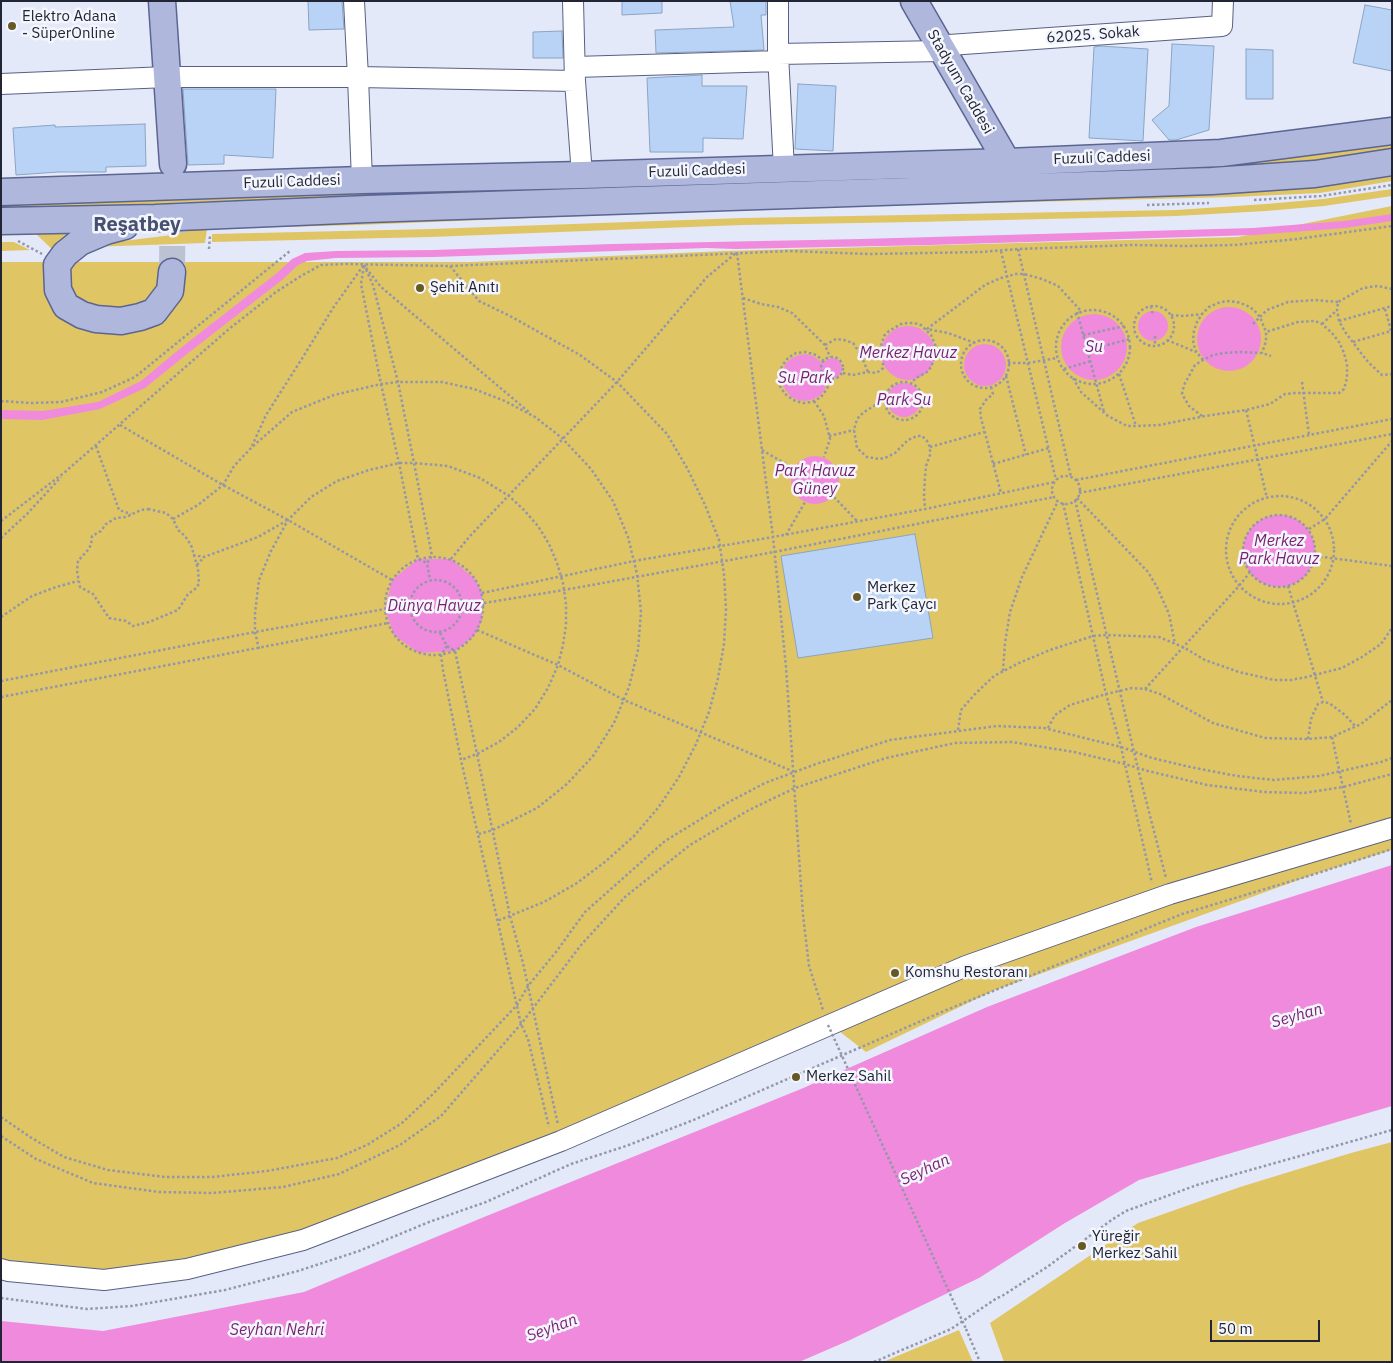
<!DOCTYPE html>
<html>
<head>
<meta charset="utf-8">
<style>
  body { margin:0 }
  #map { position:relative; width:1393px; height:1363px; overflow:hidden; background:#e4e9f9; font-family:"IBM Plex Sans",sans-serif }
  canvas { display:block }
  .frame { position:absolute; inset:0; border:2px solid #222534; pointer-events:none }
  .scale { position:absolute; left:1210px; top:1320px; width:110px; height:22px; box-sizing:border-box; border:2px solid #222534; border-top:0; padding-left:6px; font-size:15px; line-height:18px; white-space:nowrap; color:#222534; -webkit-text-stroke:4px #f4f6fe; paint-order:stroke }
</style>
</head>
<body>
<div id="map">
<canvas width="1393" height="1363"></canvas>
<div class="frame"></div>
<div class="scale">50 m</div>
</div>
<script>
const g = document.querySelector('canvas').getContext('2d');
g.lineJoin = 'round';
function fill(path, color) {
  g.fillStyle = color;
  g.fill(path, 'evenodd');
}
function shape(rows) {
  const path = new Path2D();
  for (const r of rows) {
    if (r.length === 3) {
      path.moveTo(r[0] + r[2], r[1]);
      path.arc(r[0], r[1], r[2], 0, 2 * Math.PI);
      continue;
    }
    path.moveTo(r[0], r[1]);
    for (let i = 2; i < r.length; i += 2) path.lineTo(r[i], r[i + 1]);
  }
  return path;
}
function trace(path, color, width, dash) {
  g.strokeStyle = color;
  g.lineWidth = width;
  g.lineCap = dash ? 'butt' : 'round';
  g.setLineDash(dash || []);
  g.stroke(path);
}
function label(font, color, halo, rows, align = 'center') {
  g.font = font + ' "IBM Plex Sans",sans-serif';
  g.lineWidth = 5;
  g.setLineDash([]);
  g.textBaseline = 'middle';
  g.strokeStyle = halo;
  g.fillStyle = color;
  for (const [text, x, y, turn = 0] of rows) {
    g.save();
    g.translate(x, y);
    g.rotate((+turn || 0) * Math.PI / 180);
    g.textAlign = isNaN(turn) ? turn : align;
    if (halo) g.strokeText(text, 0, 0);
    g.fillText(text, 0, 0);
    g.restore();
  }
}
fill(shape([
  [1392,145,1392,152,1268,166,437,196,187,202,103,207,1,210,1,202,1268,159],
  [1392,176,1392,181,1320,193,1234,197,781,208,358,225,207,229,205,243,89,247,99,244,172,235,187,228,1234,192,1320,187],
  [1392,189,1392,196,1324,206,1266,211,1176,216,915,222,742,225,430,237,212,242,212,234,431,229,742,218,1176,210,1266,204,1323,199],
  [1392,206,1392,850,1315,874,993,991,866,1052,826,1021,686,1084,300,1235,185,1263,102,1272,1,1262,1,262,471,262,725,251,1238,237],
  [116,227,55,252,36,234,1,235,1,231],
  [1,242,14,242,30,250,1,251],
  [1392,1142,1392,1362,1004,1362,990,1323,1138,1223,1240,1187,1351,1153],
  [959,1330,973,1362,883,1362]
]), '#e0c565');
fill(shape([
  [1392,214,1392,221,1345,228,1254,235,930,245,735,249,707,248,434,257,336,258,307,261,298,265,282,280,187,354,145,388,100,409,42,420,1,419,1,410,43,411,98,402,141,381,182,347,277,273,292,259,305,253,336,251,433,250,612,244,861,239,1253,228,1344,221],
  [1229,339,32],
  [1153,326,15],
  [1094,347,33],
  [908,353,27],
  [985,365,21],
  [806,354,813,356,823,363,828,359,834,358,840,361,842,368,842,371,838,377,835,378,828,378,825,389,821,395,814,399,806,401,798,400,791,397,786,391,783,385,781,377,783,370,786,363,792,358,799,355],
  [904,400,17],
  [815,480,24],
  [1279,551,36],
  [418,559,451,559,475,579,482,593,482,621,474,636,455,651,419,653,394,635,385,609,392,580],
  [1392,865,1392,1106,1139,1180,1065,1223,979,1278,850,1340,799,1362,1,1362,1,1321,103,1331,304,1292,484,1217,801,1089,987,1007,1196,927]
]), '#f08add');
const building = shape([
  [308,1,342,1,344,29,309,30,308,1],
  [622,1,662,1,662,13,622,15,622,1],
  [730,1,766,1,766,15,761,15,764,50,656,53,655,30,734,27,730,1],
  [1365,5,1392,10,1392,71,1353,63,1365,5],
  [562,31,563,58,533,58,533,32,562,31],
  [1172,44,1214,46,1209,130,1176,140,1169,140,1152,120,1169,106,1172,44],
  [1100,46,1148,49,1143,141,1089,138,1094,47,1100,46],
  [1246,49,1273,50,1273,99,1246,99,1246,49],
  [702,75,702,86,747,86,743,139,703,138,703,152,650,152,647,78,702,75],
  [798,84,836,86,833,151,795,149,798,84],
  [183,89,276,89,273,158,224,155,224,164,188,165,183,89],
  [145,124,146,166,106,167,106,172,58,172,16,175,13,128,55,125,55,127,145,124],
  [915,534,933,638,798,658,781,556,915,534]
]);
fill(building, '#b8d3f5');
trace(building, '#8aa4c4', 1);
trace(shape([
  [172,272,173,165]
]), '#bdc2d2', 26, [26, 13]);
const minor = shape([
  [354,1,358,77,362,180],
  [573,1,575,81,582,175],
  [778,1,778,54,784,169],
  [778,54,942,51,949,45,1222,26,1223,1],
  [575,67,779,61],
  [1,84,167,77,358,77,575,81],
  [1,1269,8,1271,104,1280,187,1269,303,1240,561,1141,966,966,1170,894,1392,828]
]);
const major = shape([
  [162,1,173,164],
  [914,1,1007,162],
  [1,192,362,180,582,175,1007,162,1221,153,1392,131],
  [1,221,155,218,367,209,1212,181,1315,174,1392,162],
  [125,226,106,231,80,242,65,254,57,265,58,290,66,306,82,315,96,319,121,321,140,317,154,312,170,291,172,272]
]);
trace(minor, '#586081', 22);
trace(major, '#5b6592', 29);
trace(shape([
  [1254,200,1321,196,1392,185],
  [1147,205,1209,203],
  [18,241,42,254],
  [209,249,210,235],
  [1018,249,1071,477],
  [1001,251,1056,480],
  [737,253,773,537,786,667,803,915,809,966,823,1010],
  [364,265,373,285,398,382,414,463,432,556,427,563,430,580],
  [364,266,361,284,381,384,399,463,418,559,427,563],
  [450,266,479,301,510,316,580,355,617,382,667,434,687,468,705,505,719,540,724,574,726,609,724,644,718,678,709,712,696,744,679,777,658,808,634,836,606,861,577,883,544,902,497,921],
  [366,268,381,287,530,413],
  [1392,289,1378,286,1363,288,1338,302,1337,310,1339,321,1345,332,1368,362,1382,375,1392,374],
  [743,298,761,304,778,307,792,313,825,345,830,357],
  [1151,306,1153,316],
  [1154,326,20],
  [1385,309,1392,334],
  [1093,347,37],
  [1077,312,1104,412],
  [1171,315,1184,316,1202,314],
  [1339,321,1392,306],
  [1253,324,1267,310,1288,302,1315,300,1338,302],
  [1322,324,1337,310],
  [1083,335,1125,326],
  [1155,336,1155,345],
  [1167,340,1196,352],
  [985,364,24],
  [1353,342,1391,331],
  [975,343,948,333,927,329,985,285,1001,278,1016,274,1024,274,1042,279,1058,286,1081,311],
  [825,345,836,339,844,340,853,343,861,355,868,372],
  [1088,350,1130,339],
  [832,368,11],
  [1203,360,1195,350,1193,340,1194,331,1197,322,1202,314,1209,307,1218,303,1227,301,1237,302,1246,305,1254,310,1260,317,1266,332,1266,341,1262,353],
  [824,361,816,355,806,352,796,353,788,358,782,366,779,376,780,386,785,394,793,400,803,403,812,402,821,397,827,389,830,380],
  [1008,363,1028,363,1057,358],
  [1064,369,1091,361],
  [843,373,853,375,868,372,876,373,881,370,883,368,883,363,880,349,884,336,889,331,901,324,908,323,914,323,921,325,931,335,936,347,936,354,931,367,927,372,916,378,911,383],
  [1119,374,1136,426],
  [1006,376,1026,455],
  [1073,378,1081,392,1108,416,1127,426,1136,426,1159,425,1205,416,1246,410,1270,404,1285,394,1295,393,1339,393,1344,389,1347,378,1347,364,1344,353,1339,342,1332,333,1322,324,1315,321,1298,322,1266,332],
  [904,401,19],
  [1302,382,1309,435],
  [991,387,993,394,986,400,980,409,981,418,1001,493],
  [884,400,864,412,857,419,854,430,857,448,867,457,879,459,885,458,895,453,908,440,917,436,922,436,927,441,930,447,930,455,926,466,925,477,924,496,925,509],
  [1,401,31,403,61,402,102,392,135,377,290,251],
  [814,401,824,416,829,435,830,439,824,457],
  [1246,410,1267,498],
  [1202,416,1189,406,1182,394,1184,385,1195,365,1203,360,1213,355,1224,353,1241,352,1262,353,1271,356],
  [120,425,223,485,288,520,392,580],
  [829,436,854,430],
  [96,446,119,510,131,514],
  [252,446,266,415,303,357,333,308,363,266],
  [930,447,984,432],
  [762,450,791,467],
  [993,464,1049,448],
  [1066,490,14],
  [1076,480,1392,419],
  [1079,493,1392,434],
  [1280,550,54],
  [834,497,857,521],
  [1077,498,1148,572,1157,587,1169,614,1175,644],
  [1075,500,1138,769,1166,878],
  [1063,503,1106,694,1121,747,1152,883],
  [148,509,166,513,173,519,178,530,185,536,191,545,198,569,199,584,195,589,188,594,178,610,149,622,133,626,126,621,109,618,93,594,80,587,77,571,78,561,87,551,91,545,92,536,101,531,106,524,116,518,126,517,141,510,148,509],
  [1279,551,36],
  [173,519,198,505,223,485,234,466,252,447,292,412,334,395,381,384,398,382,442,382,474,389,505,401,535,417,562,438,591,469,613,501,628,537,637,574,641,612,638,650,629,687,614,723,593,756,567,784,537,808,493,830,479,834],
  [1,521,65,472,229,329,276,292,301,276,321,265,345,264,450,266,789,251,869,254,981,252,1018,249,1133,245,1185,246,1234,245,1297,239,1392,226],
  [1309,529,1325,519,1392,441],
  [786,535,805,502],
  [1,538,27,514,61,477],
  [193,555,204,557,258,537,286,521],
  [1315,556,1392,566],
  [434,606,49],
  [451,559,470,536,617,382,707,277,736,253],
  [197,565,204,557],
  [436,606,26],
  [1288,586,1323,702],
  [482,593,634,561,773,537,925,509,1055,482],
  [484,603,564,590,774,552,1054,497],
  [1,617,32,596,56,587,78,581],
  [477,630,558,665,624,700,792,771],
  [440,633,447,646,441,655,443,670,461,760,521,1024,528,1039,549,1127],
  [447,646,455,651,477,754,510,916,523,963,558,1125],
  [259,649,255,632,255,613,259,580,271,551,288,520,311,497,337,481,369,470,399,463,414,463,448,466,480,478,509,496,524,510,538,526,549,544,557,563,563,583,566,604,566,625,563,645,558,665,548,688,535,709,518,727,499,742,477,754,461,760],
  [1003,671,1005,643,1010,612,1022,577,1058,501],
  [1,681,255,632,385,609],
  [1145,689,1239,586,1250,572],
  [1,697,388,623],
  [1048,728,1055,715,1070,705,1106,694,1132,688,1145,689,1160,694,1213,723,1265,738,1308,739,1332,737,1361,724,1392,700],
  [958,730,961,710,975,694,994,676,1019,663,1050,650,1093,636,1106,635,1159,637,1183,647,1205,660,1239,672,1274,680,1291,680,1307,677,1342,668,1362,657,1381,644,1392,628],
  [1332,737,1351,824],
  [1308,739,1311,719,1314,712,1318,704,1323,702,1329,703,1345,715,1356,727],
  [1,1117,30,1137,64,1157,108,1170,165,1177,212,1177,267,1171,337,1158,367,1145,402,1123,433,1094,517,1005,528,986,556,952,585,912,665,841,727,803,765,783,816,764,890,740,997,726,1044,728,1121,747,1152,758,1190,767,1237,776,1274,780,1319,776,1381,762,1392,758],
  [1,1136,36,1159,93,1183,159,1192,212,1193,283,1187,339,1174,400,1145,441,1116,521,1024,581,945,625,897,690,845,749,810,795,788,886,758,955,743,1012,742,1074,752,1125,764,1148,771,1207,785,1264,792,1304,793,1343,787,1392,774],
  [1,1298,87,1309,132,1306,225,1290,298,1271,359,1251,429,1222,486,1202,571,1164,626,1146,691,1121,944,1011,1182,914,1315,874,1392,849],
  [966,1329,980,1362],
  [874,1362,951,1329,997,1298,1002,1296,1047,1267,1113,1219,1126,1211,1197,1185,1392,1130]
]), '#9397a7', 2.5, [2.5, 2.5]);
trace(minor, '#fff', 20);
trace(major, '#afb7dc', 26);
trace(shape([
  [828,1025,966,1329]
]), '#9397a7', 2.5, [2.5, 2.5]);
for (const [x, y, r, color] of [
  [12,26,5,"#675926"],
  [420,288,5,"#675926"],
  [857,597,5,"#675926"],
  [895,973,5,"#675926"],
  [796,1077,5,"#675926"],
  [1082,1246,5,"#675926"]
]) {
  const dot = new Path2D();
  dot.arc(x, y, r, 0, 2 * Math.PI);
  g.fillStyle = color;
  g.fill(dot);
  trace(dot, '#f4f6fe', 2);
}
label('15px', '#222534', '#f4f6fe', [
  ["Elektro Adana",22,17],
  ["- SüperOnline",22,34],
  ["Şehit Anıtı",430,288],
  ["Merkez",867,588],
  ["Park Çaycı",867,605],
  ["Komshu Restoranı",905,973],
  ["Merkez Sahil",806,1077],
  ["Yüreğir",1092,1237],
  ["Merkez Sahil",1092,1254]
], 'left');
label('15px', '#222534', '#f4f6fe', [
  ["62025. Sokak",1093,35,-4],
  ["Stadyum Caddesi",960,82,60],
  ["Fuzuli Caddesi",1102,158,-2],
  ["Fuzuli Caddesi",697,171,-2],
  ["Fuzuli Caddesi",292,182,-2]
]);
label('italic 16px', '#791f6d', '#f4f6fe', [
  ["Su",1094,347],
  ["Merkez Havuz",908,353],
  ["Su Park",805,378],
  ["Park Su",904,400],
  ["Park Havuz",815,471],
  ["Güney",815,489],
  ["Merkez",1279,541],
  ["Park Havuz",1279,559],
  ["Dünya Havuz",434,606],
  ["Seyhan",1297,1016,-16],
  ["Seyhan",925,1170,-25],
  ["Seyhan",552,1328,-20],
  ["Seyhan Nehri",277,1330]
]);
label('bold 20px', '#485070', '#f4f6fe', [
  ["Reşatbey",137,225]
]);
</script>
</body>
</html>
